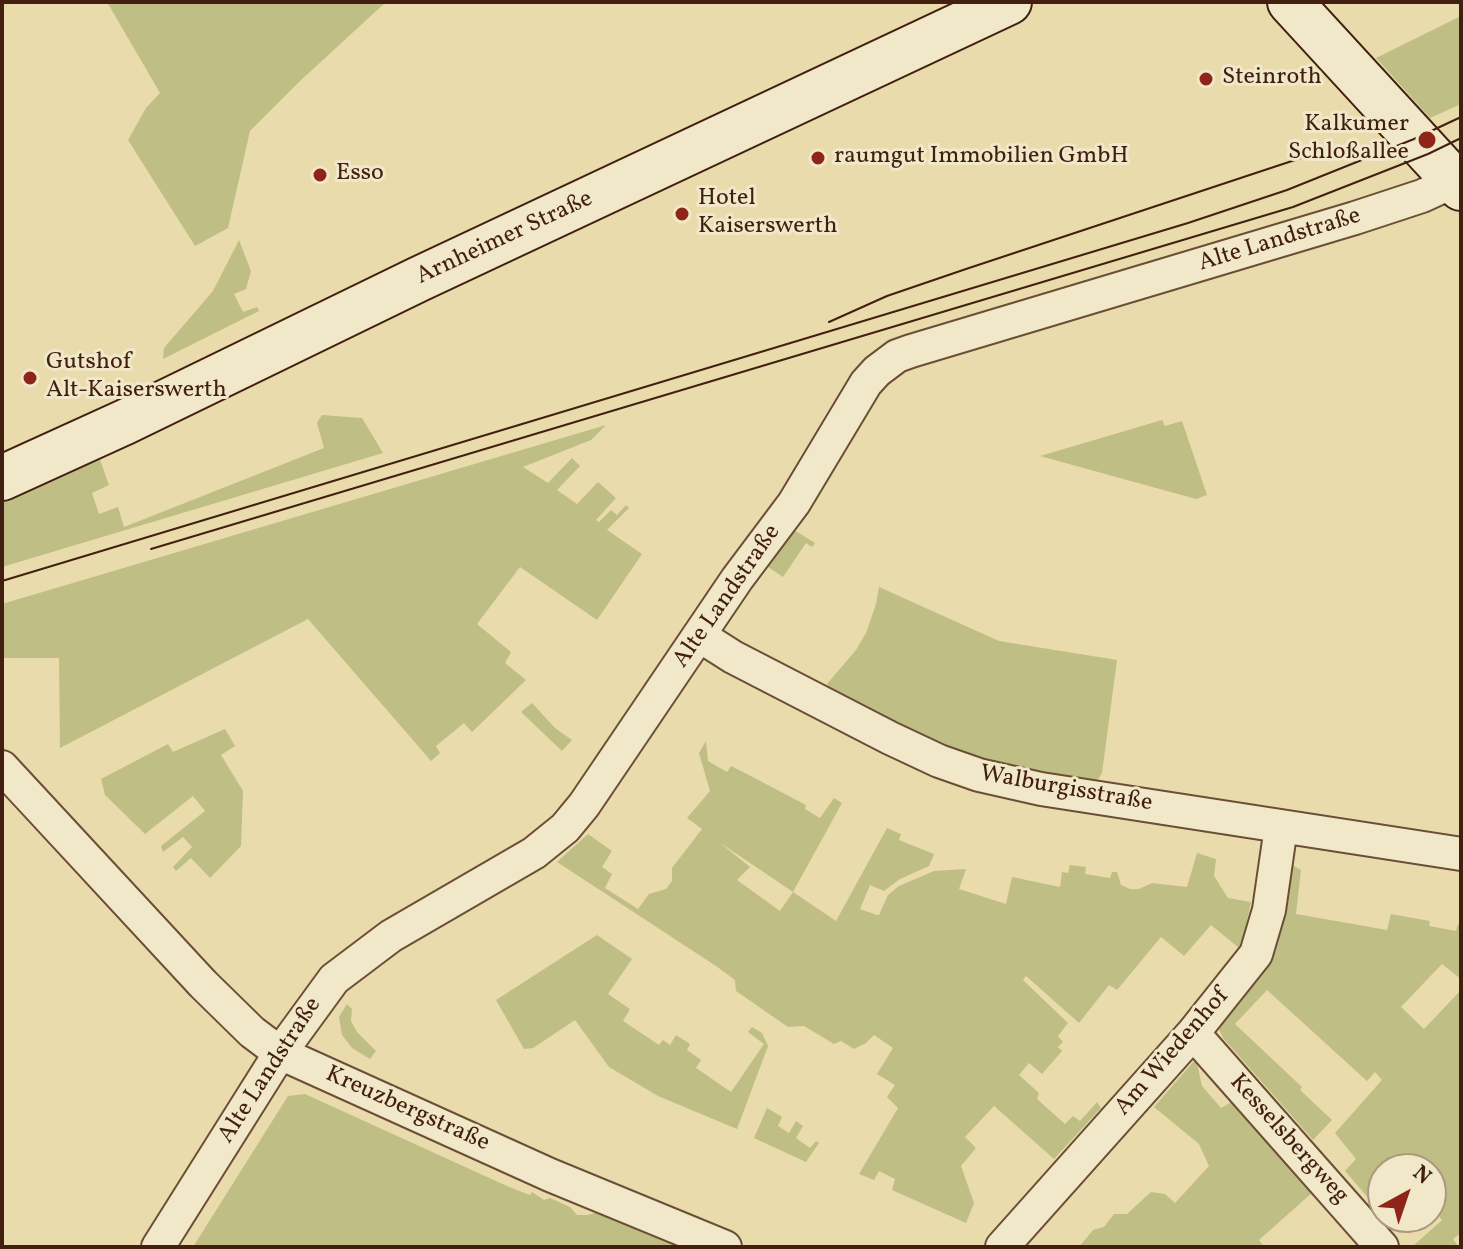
<!DOCTYPE html>
<html>
<head>
<meta charset="utf-8">
<style>
  body { margin:0 }
  #map { position:relative; width:1463px; height:1249px; overflow:hidden; background:#eadbac; font-family:Vollkorn,serif }
  canvas { display:block }
  .frame { position:absolute; inset:0; border:4px solid #421f10; pointer-events:none }
  .north { position:absolute; left:1367px; top:1153px; width:80px; height:80px; box-sizing:border-box; background:#f1e8c9; border:2px solid #ab987f; border-radius:50%; rotate:40deg; font-size:22px; font-weight:700; line-height:32px; text-align:center; color:#421f10 }
  .north::after { content:''; display:block; margin:auto; width:28px; height:36px; background:#8f2418; clip-path:polygon(50% 0,100% 100%,50% 72%,0 100%) }
</style>
</head>
<body>
<div id="map">
<canvas width="1463" height="1249"></canvas>
<div class="frame"></div>
<div class="north">N</div>
</div>
<script>
const g = document.querySelector('canvas').getContext('2d');
g.lineJoin = 'round';
function fill(path, color) {
  g.fillStyle = color;
  g.fill(path, 'evenodd');
}
function shape(rows) {
  const path = new Path2D();
  for (const r of rows) {
    path.moveTo(r[0], r[1]);
    for (let i = 2; i < r.length; i += 2) path.lineTo(r[i], r[i + 1]);
  }
  return path;
}
function trace(path, color, width, dash) {
  g.strokeStyle = color;
  g.lineWidth = width;
  g.lineCap = dash ? 'butt' : 'round';
  g.setLineDash(dash || []);
  g.stroke(path);
}
function label(font, color, halo, rows, align = 'center') {
  g.font = font + ' Vollkorn,serif';
  g.lineWidth = 6;
  g.setLineDash([]);
  g.textBaseline = 'middle';
  g.strokeStyle = halo;
  g.fillStyle = color;
  for (const [text, x, y, turn = 0] of rows) {
    g.save();
    g.translate(x, y);
    g.rotate((+turn || 0) * Math.PI / 180);
    g.textAlign = isNaN(turn) ? turn : align;
    if (halo) g.strokeText(text, 0, 0);
    g.fillText(text, 0, 0);
    g.restore();
  }
}
fill(shape([
  [107,2,386,2,300,81,250,131,228,228,195,246,128,140,146,108,160,93],
  [1461,16,1461,104,1430,118,1376,58],
  [239,240,251,271,246,289,234,294,243,312,257,307,259,311,163,359,164,348,213,291],
  [322,415,362,418,383,453,2,567,2,496,99,457,109,485,92,493,99,514,118,507,124,527,324,448,317,423],
  [1162,420,1165,426,1182,421,1207,495,1196,499,1040,456],
  [606,425,591,440,523,467,548,483,572,458,580,466,557,490,577,504,598,482,616,498,596,520,599,522,611,510,617,515,626,505,629,508,607,530,642,554,597,620,520,567,477,624,511,652,505,663,526,680,472,732,464,723,436,746,440,753,431,761,308,619,60,748,59,658,2,658,2,604],
  [794,530,815,543,812,547,806,543,783,577,768,567],
  [879,587,999,641,1117,660,1102,773,1097,781,1040,774,965,760,832,695,827,684,856,650,866,633,876,604],
  [532,703,555,728,572,740,562,751,521,712],
  [225,729,235,746,221,755,243,791,241,846,210,878,191,858,176,871,173,867,192,847,183,837,163,852,161,846,205,811,193,796,145,834,105,795,101,779,168,744,173,752],
  [706,741,708,761,727,772,731,766,745,773,806,805,805,809,820,818,834,798,842,803,793,892,836,921,887,828,901,834,899,840,934,854,929,866,900,879,884,891,870,885,860,909,877,915,879,915,888,895,899,886,934,871,966,869,959,889,1006,904,1012,877,1060,887,1062,872,1068,873,1070,865,1086,867,1085,874,1110,878,1112,872,1117,872,1121,885,1130,889,1139,889,1152,883,1187,887,1197,853,1216,859,1214,876,1228,898,1251,902,1245,931,1239,948,1211,925,1184,956,1161,937,1117,990,1109,985,1079,1023,1026,976,1023,980,1068,1023,1058,1036,1063,1042,1058,1047,1062,1051,1042,1074,1029,1063,1019,1075,1039,1093,1037,1099,1065,1124,1073,1116,1080,1121,1097,1102,1101,1108,1054,1159,994,1106,965,1137,976,1148,961,1166,974,1203,966,1223,892,1190,895,1179,879,1171,874,1180,859,1174,898,1108,887,1097,895,1085,877,1074,893,1048,874,1035,866,1043,854,1049,841,1041,834,1044,804,1026,788,1027,736,991,735,980,716,966,557,862,588,834,612,851,602,867,612,874,605,888,638,909,649,894,666,889,672,881,672,868,702,829,687,818,710,791,699,753],
  [719,842,793,892,780,911,737,880,750,867],
  [1292,865,1301,870,1296,914,1387,930,1391,914,1430,921,1429,926,1456,931,1458,924,1461,925,1461,979,1442,964,1401,1007,1424,1029,1461,990,1461,1233,1453,1239,1459,1247,1412,1247,1442,1220,1431,1206,1431,1169,1383,1169,1383,1215,1345,1171,1356,1159,1335,1133,1382,1080,1375,1072,1367,1081,1267,990,1235,1024,1302,1087,1300,1090,1332,1120,1313,1140,1223,1038,1219,1029,1220,1020,1279,930,1287,904],
  [597,935,632,959,608,994,630,1009,623,1021,659,1045,663,1040,670,1045,676,1035,690,1044,687,1050,701,1060,696,1068,731,1092,764,1044,748,1032,752,1027,762,1033,768,1046,737,1129,658,1096,609,1067,575,1020,533,1048,524,1049,496,1000],
  [347,1004,352,1009,351,1021,357,1032,376,1051,370,1059,352,1048,342,1035,339,1017],
  [1193,1062,1197,1063,1202,1086,1221,1108,1233,1101,1313,1192,1259,1240,1264,1247,1079,1247,1093,1230,1104,1227,1114,1214,1127,1214,1151,1192,1165,1194,1175,1203,1209,1166,1199,1144,1154,1107],
  [305,1094,509,1187,530,1195,532,1192,544,1200,550,1198,570,1207,577,1215,588,1215,600,1211,698,1247,193,1247,288,1096],
  [767,1108,782,1117,778,1126,789,1133,796,1121,803,1126,796,1138,810,1148,816,1141,819,1143,806,1162,754,1138]
]), '#bfbe84');
const street = shape([
  [700,636,733,657,890,738,939,761,979,775,1041,789,1461,854],
  [2,767,203,984,252,1032,280,1053,550,1175,725,1247],
  [1193,1033,1382,1247],
  [158,1247,280,1053,334,979,391,936,534,853,565,828,584,805,737,579,794,503,866,383,877,371,897,356,911,351,1355,218,1422,196,1461,178],
  [1002,1247,1193,1033,1256,954,1269,910,1281,827]
]);
const secondary = shape([
  [1290,2,1461,188],
  [2,478,125,422,419,279,1009,2]
]);
trace(street, '#6c4e37', 36);
trace(secondary, '#421f10', 48);
trace(street, '#f1e8c9', 32);
trace(secondary, '#f1e8c9', 44);
trace(shape([
  [829,322,887,296,966,269,1301,158],
  [151,549,1293,207,1428,154,1461,138],
  [2,581,1188,223,1287,190,1414,139,1461,117]
]), '#421f10', 2);
for (const [x, y, r, color] of [
  [1206,79,8,"#8f2418"],
  [1427,140,10,"#8f2418"],
  [818,158,8,"#8f2418"],
  [320,175,8,"#8f2418"],
  [682,214,8,"#8f2418"],
  [30,378,8,"#8f2418"]
]) {
  const dot = new Path2D();
  dot.arc(x, y, r, 0, 2 * Math.PI);
  g.fillStyle = color;
  g.fill(dot);
  trace(dot, '#f1e8c9', 3);
}
label('24px', '#421f10', '#f1e8c9', [
  ["Steinroth",1222,79],
  ["Kalkumer",1409,126,"right"],
  ["Schloßallee",1409,154,"right"],
  ["raumgut Immobilien GmbH",834,158],
  ["Esso",336,175],
  ["Hotel",698,200],
  ["Kaiserswerth",698,228],
  ["Gutshof",46,364],
  ["Alt-Kaiserswerth",46,392]
], 'left');
label('24px', '#421f10', '#f1e8c9', [
  ["Arnheimer Straße",505,239,-25],
  ["Alte Landstraße",1280,241,-17],
  ["Alte Landstraße",728,597,-55],
  ["Walburgisstraße",1066,790,10],
  ["Am Wiedenhof",1173,1053,-49],
  ["Alte Landstraße",271,1071,-57],
  ["Kreuzbergstraße",407,1110,24],
  ["Kesselsbergweg",1288,1140,48]
]);
</script>
</body>
</html>
